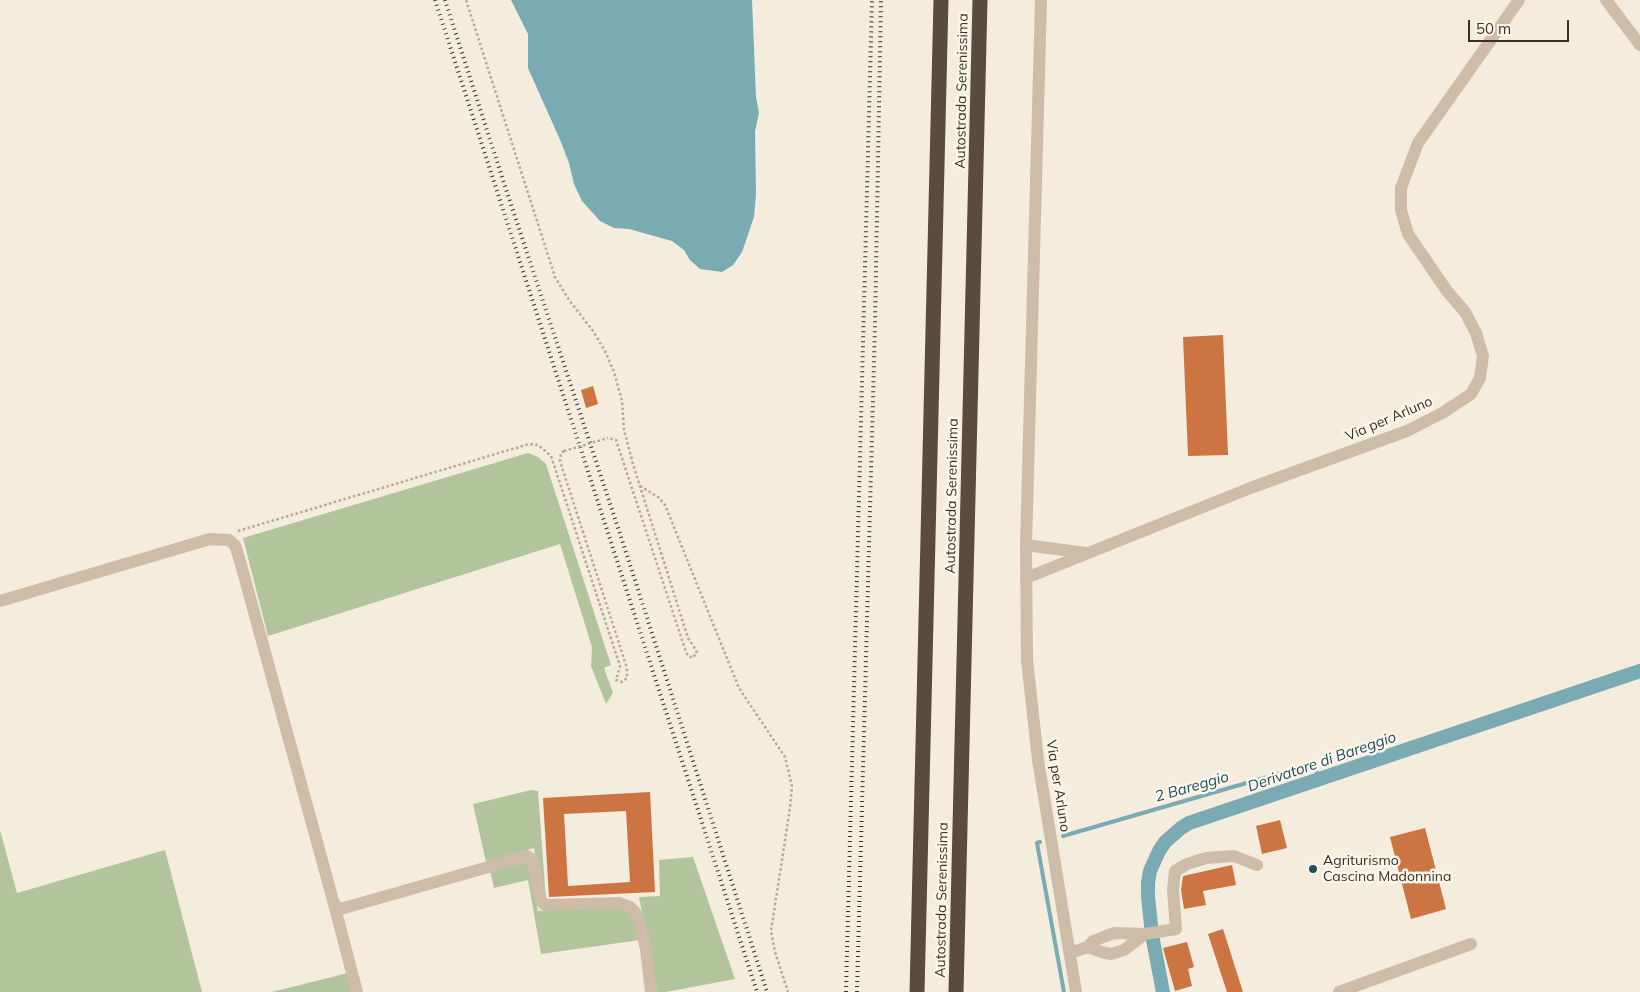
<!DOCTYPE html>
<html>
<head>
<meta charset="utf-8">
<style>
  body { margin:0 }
  #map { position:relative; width:1640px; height:992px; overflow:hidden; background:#f4ecdd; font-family:Mulish,sans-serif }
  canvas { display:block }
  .scale { position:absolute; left:1468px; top:20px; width:101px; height:22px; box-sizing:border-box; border:2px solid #393028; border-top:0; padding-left:6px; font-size:15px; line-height:18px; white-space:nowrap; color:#393028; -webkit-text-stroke:4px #fbf5ea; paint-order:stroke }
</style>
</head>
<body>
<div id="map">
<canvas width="1640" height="992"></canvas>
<div class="scale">50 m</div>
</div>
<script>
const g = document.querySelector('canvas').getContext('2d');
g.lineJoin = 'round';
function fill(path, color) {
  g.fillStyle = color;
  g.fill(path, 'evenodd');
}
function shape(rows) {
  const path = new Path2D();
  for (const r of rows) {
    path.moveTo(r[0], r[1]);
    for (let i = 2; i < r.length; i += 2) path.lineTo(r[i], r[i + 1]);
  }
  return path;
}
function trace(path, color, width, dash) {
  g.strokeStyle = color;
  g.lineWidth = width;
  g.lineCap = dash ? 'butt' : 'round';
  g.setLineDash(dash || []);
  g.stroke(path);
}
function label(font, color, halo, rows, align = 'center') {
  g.font = font + ' Mulish,sans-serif';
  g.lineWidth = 5;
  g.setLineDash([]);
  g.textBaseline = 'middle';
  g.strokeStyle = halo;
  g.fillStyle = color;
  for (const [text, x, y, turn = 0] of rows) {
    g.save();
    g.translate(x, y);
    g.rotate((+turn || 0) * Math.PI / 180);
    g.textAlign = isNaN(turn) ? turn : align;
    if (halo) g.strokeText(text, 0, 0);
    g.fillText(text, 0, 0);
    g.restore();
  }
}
fill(shape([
  [528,453,538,457,546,464,611,665,604,668,613,693,606,704,591,666,592,647,560,544,268,636,243,538],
  [531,790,538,791,546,901,543,898,534,848,486,862,473,804],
  [0,830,17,893,165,850,202,992,0,992],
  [693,857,735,979,666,992,657,992,639,897,660,896,659,860],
  [524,861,528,864,538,911,619,905,631,913,640,940,541,954,528,880,494,888,490,870],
  [348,973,353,992,272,992]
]), '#b2c49c');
fill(shape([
  [511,0,752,0,756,97,759,113,755,131,756,194,754,217,742,252,733,265,722,272,700,269,690,260,684,250,672,241,629,229,614,228,600,221,582,201,574,184,569,163,561,142,528,68,528,34]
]), '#7aaab2');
trace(shape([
  [1063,836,1309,765,1315,768,1320,779],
  [1040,842,1037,843,1064,992]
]), '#7aaab2', 4);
trace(shape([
  [1163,992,1152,935,1148,896,1148,883,1150,871,1159,851,1165,842,1181,828,1189,823,1640,671]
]), '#7aaab2', 14);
fill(shape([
  [1223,335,1228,455,1188,456,1183,337],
  [593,386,598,404,586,408,581,390],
  [650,792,655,892,549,897,543,798],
  [626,811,630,882,568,886,564,814],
  [1280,820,1287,848,1262,854,1256,826],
  [1425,828,1446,909,1411,919,1390,837],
  [1232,865,1236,885,1203,891,1206,905,1184,909,1181,890,1183,876],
  [1223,929,1243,992,1227,992,1208,934],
  [1187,942,1194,967,1188,969,1192,986,1175,991,1163,948]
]), '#cc7442');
trace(shape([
  [466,0,555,277,569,300,593,331,605,351,614,372,622,401,624,430,633,464,688,638,696,650,697,653,692,658,687,654,683,643,616,440,608,438],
  [640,486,658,497,665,505,739,688,785,757,792,786,790,808,771,931,775,952,788,992],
  [238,531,529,444,538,445,551,456,620,666,616,680,622,682,627,678,627,668,560,461,561,453,564,451]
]), '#b9a792', 2.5, [2.5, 2.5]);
trace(shape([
  [1041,0,1026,545,1027,660,1038,760,1076,992],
  [1606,0,1640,45],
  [1026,545,1086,553],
  [1026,578,1253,487,1407,431,1444,412,1471,394,1480,378,1483,356,1476,333,1465,312,1447,291,1408,234,1401,210,1401,188,1418,143,1519,0],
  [0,601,210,539,229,540,235,545,240,561,334,904,339,908,344,908,527,856,533,860,541,901,545,905,619,903,630,907,635,912,640,925,646,949,651,992],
  [334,904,357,992],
  [1088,947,1101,952,1111,954,1124,950,1145,934],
  [1070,953,1088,947,1093,941,1114,933,1145,934,1176,929,1173,890,1175,871,1187,864,1206,858,1234,856,1257,865],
  [1339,992,1471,944]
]), '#cdbda8', 12);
trace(shape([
  [917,992,941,0],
  [956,992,980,0]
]), '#5a4b3f', 15);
trace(shape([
  [435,0,757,992],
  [445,0,503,180,624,546,767,992],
  [846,992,872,0],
  [857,992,875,324,881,0]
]), '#393028', 4, [1, 4]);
trace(shape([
  [564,451,608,438]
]), '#b9a792', 2.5, [2.5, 2.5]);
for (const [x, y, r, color] of [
  [1313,869,5,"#1b515d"]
]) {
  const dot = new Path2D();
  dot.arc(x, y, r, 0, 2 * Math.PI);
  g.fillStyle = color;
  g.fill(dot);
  trace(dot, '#fbf5ea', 2);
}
label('14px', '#393028', '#fbf5ea', [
  ["Autostrada Serenissima",962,91,-89],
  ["Via per Arluno",1389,419,-23],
  ["Autostrada Serenissima",952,496,-89],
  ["Via per Arluno",1058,786,81],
  ["Autostrada Serenissima",942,900,-89]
]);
label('14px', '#393028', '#fbf5ea', [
  ["Agriturismo",1323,861],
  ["Cascina Madonnina",1323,877]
], 'left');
label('italic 15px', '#1b515d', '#fbf5ea', [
  ["Derivatore di Bareggio",1322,762,-19],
  ["2 Bareggio",1192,787,-16]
]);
</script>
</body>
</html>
